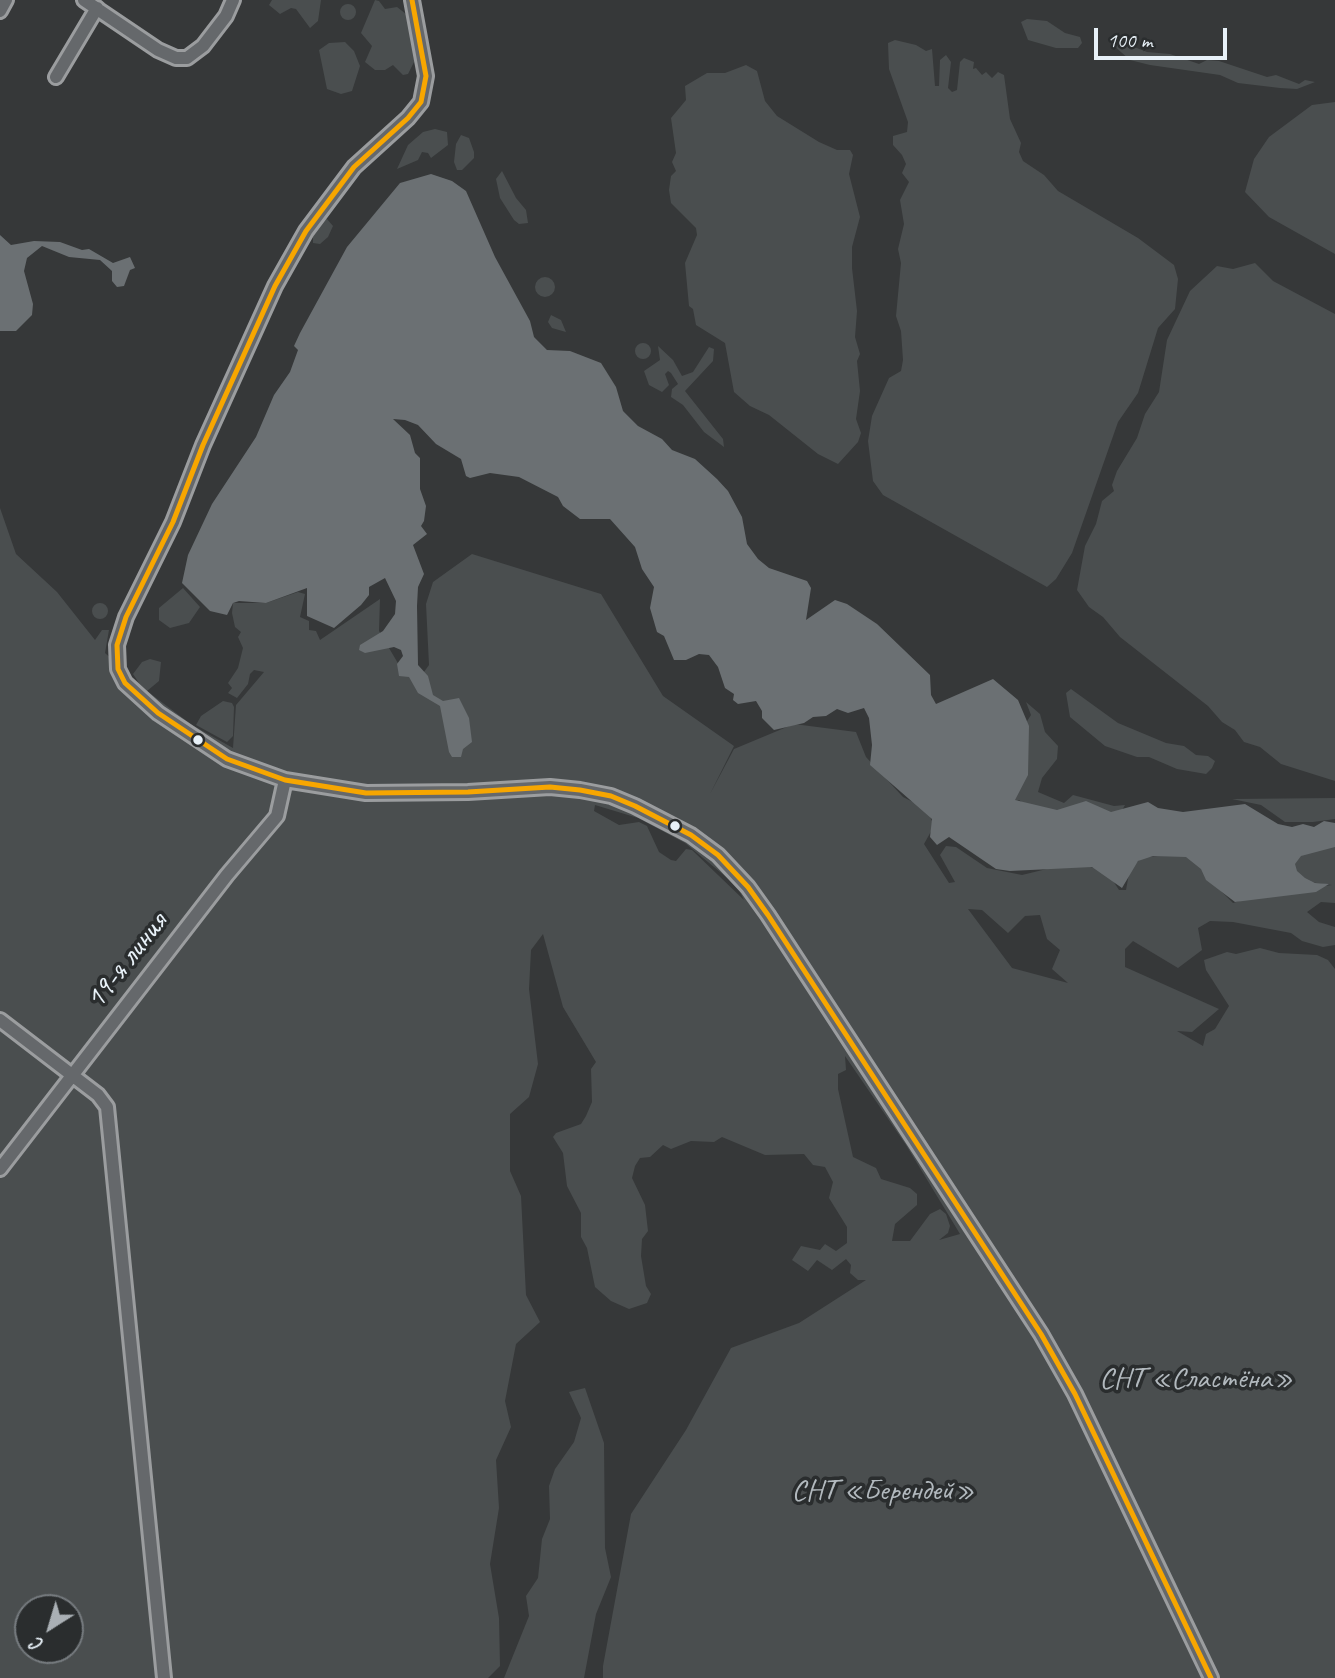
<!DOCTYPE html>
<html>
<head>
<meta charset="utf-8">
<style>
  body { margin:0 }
  #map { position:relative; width:1335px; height:1678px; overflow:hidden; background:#363839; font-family:Caveat,sans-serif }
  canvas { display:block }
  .north { position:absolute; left:14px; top:1594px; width:70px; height:70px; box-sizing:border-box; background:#2a2d2e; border:2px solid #767b7f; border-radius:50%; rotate:217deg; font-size:19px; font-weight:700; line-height:28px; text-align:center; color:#e8f1f8 }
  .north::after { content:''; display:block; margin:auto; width:24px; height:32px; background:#aab0b5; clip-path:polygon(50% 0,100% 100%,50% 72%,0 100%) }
  .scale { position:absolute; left:1094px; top:28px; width:133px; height:32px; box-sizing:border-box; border:4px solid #e8f1f8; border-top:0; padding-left:9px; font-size:21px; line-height:24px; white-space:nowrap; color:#e8f1f8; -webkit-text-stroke:5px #2a2d2e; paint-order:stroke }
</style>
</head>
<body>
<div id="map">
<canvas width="1335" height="1678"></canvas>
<div class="north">С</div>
<div class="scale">100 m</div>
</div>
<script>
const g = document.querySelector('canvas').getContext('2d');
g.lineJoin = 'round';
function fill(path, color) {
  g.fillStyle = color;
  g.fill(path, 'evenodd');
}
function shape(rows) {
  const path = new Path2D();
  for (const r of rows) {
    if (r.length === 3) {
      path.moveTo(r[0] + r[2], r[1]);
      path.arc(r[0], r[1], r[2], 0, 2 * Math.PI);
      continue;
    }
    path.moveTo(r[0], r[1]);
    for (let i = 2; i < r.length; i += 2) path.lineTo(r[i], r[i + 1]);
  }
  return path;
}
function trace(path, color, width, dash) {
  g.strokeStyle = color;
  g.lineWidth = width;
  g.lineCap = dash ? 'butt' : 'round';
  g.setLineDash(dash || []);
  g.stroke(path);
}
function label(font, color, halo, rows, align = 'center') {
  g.font = font + ' Caveat,sans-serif';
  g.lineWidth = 7;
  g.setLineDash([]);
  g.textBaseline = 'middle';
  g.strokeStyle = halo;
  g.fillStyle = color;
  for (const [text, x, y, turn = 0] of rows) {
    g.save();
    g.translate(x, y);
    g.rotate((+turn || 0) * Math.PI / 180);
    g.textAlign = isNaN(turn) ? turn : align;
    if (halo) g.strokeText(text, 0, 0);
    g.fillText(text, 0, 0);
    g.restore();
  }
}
fill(shape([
  [272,0,321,0,318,21,310,28,296,9,291,8,280,14,269,5],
  [375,0,379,1,385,9,397,7,406,14,414,28,415,60,408,74,403,75,393,65,385,70,375,70,365,62,372,46,361,33],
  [348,12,8],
  [1027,19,1047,21,1065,33,1080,37,1082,43,1078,48,1056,48,1028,40,1021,22],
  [895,40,916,45,926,51,932,49,935,86,939,86,940,60,946,55,951,62,948,88,952,92,957,90,960,62,964,58,974,62,973,69,976,68,982,75,986,72,992,78,998,72,1004,75,1010,119,1021,143,1019,152,1023,161,1044,175,1058,191,1138,238,1174,265,1178,279,1175,309,1158,328,1138,393,1118,422,1072,553,1056,579,1047,587,883,495,873,481,868,441,872,416,889,378,901,371,903,360,901,331,896,316,901,263,898,249,904,224,900,200,909,182,902,173,906,164,902,155,893,145,893,136,907,132,908,122,889,69,888,43],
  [1119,41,1147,52,1170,54,1199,64,1207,60,1219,61,1267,77,1276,75,1299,84,1305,80,1315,82,1297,89,1280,88,1238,83,1220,75,1150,65,1130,60,1113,45],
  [345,42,354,51,360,66,352,91,341,94,327,89,319,50,329,43],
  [746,65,757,71,765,101,777,116,819,142,837,150,850,150,853,155,849,174,860,217,852,247,852,268,857,311,855,337,860,354,857,361,860,391,856,419,861,433,858,442,838,464,818,454,769,415,750,406,734,392,725,343,696,325,693,309,689,306,685,263,697,235,696,228,671,203,669,190,671,176,676,171,672,162,676,153,671,118,686,100,685,86,707,73,725,73],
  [1335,102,1335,254,1269,217,1245,192,1254,159,1269,137,1312,105],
  [435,129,447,132,448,145,431,158,428,153,422,152,418,160,397,169,408,145,423,132],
  [461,135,469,138,474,152,474,158,462,170,457,170,454,162,456,144],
  [502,171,516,198,526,210,528,223,519,224,514,220,500,198,496,179],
  [327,219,333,226,328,237,320,244,313,243,313,231,323,220],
  [1255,263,1273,281,1335,314,1335,781,1281,764,1260,747,1244,742,1235,730,1222,722,1208,706,1120,637,1103,617,1089,607,1077,590,1085,546,1096,524,1102,501,1114,491,1112,485,1117,471,1137,438,1145,414,1159,392,1167,340,1190,291,1217,266,1233,269],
  [545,287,10],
  [551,315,561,320,566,332,552,328,548,322],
  [643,351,8],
  [658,346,673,360,682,376,693,372,709,347,714,349,713,361,685,391,723,439,724,447,704,432,683,405,671,397,672,389,678,384,671,373,668,371,665,374,669,385,662,392,649,385,644,371,660,360],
  [0,508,16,554,57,592,95,640,102,630,109,630,105,653,139,683,133,674,142,662,150,659,161,662,159,681,147,691,192,725,233,748,236,705,264,672,254,670,250,674,248,684,237,698,228,693,232,688,228,683,238,668,243,648,238,637,241,632,235,627,232,613,233,603,266,603,298,592,305,594,300,617,309,621,309,630,316,631,320,640,380,599,379,631,399,665,416,683,429,665,426,604,433,582,472,554,601,594,663,696,734,746,710,794,734,749,794,724,856,732,866,757,903,797,927,809,934,826,924,844,949,883,955,882,940,855,946,846,956,847,987,868,1022,875,1059,866,1085,866,1106,870,1119,890,1126,890,1130,868,1143,857,1187,854,1203,867,1210,880,1233,903,1266,893,1332,885,1301,881,1292,874,1293,859,1313,850,1335,846,1335,903,1321,902,1307,912,1319,922,1335,927,1335,945,1323,947,1302,941,1291,933,1233,922,1210,921,1198,928,1202,950,1178,968,1133,941,1125,949,1125,967,1219,1009,1192,1032,1177,1031,1203,1046,1206,1034,1215,1029,1229,1006,1206,970,1204,960,1227,952,1236,954,1260,948,1279,953,1317,955,1328,960,1335,969,1335,1678,603,1678,603,1666,631,1514,686,1430,731,1348,799,1323,866,1280,858,1280,850,1273,851,1265,846,1259,832,1270,817,1260,808,1271,792,1260,801,1246,820,1250,825,1244,836,1251,847,1243,847,1227,829,1198,833,1182,825,1167,813,1165,804,1154,765,1155,722,1137,714,1142,691,1141,671,1149,663,1145,650,1157,640,1158,635,1166,632,1178,645,1205,648,1231,642,1239,641,1256,646,1286,651,1294,647,1303,629,1309,611,1301,595,1287,587,1248,581,1237,581,1213,567,1186,563,1153,553,1137,556,1133,581,1124,586,1116,592,1102,591,1069,596,1062,563,1007,543,934,531,950,529,989,538,1064,529,1097,510,1114,510,1171,521,1196,526,1295,540,1322,516,1344,505,1401,511,1427,496,1460,499,1508,490,1564,499,1618,500,1666,488,1678,0,1678],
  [595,805,638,818,685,843,737,886,744,900,692,850,686,849,676,861,671,860,659,852,647,826,639,822,619,825,594,811],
  [968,909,982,910,1008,933,1025,916,1040,915,1047,939,1060,950,1052,969,1068,983,1012,968],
  [845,1056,906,1145,960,1234,939,1240,948,1233,950,1226,946,1214,940,1209,930,1214,910,1241,892,1241,895,1224,917,1205,917,1194,910,1188,881,1179,876,1168,853,1157,838,1089,838,1074,846,1070],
  [28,1608,70,1608,70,1650,28,1650],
  [183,588,200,607,189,623,170,628,159,620,159,608],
  [100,611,8],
  [1071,689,1118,723,1166,743,1184,746,1196,755,1208,756,1215,761,1212,768,1206,774,1177,769,1149,757,1137,757,1105,746,1070,717,1066,693],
  [223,701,232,703,234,707,233,736,227,742,196,725,201,716],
  [1026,702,1040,714,1045,732,1058,746,1057,759,1042,778,1038,792,1064,803,1073,795,1114,806,1125,805,1121,812,1062,813,1029,808,1019,800,1012,803,1020,732,1031,715],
  [1335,798,1335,819,1313,822,1285,822,1261,805,1232,799],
  [585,1388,604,1443,605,1548,611,1577,596,1614,584,1678,504,1678,529,1616,526,1596,538,1578,542,1539,550,1519,549,1486,555,1469,574,1442,581,1418,569,1392]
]), '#4a4e4f');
fill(shape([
  [431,174,452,181,466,191,495,257,530,321,534,337,547,350,570,351,601,363,616,387,623,411,638,426,662,439,672,450,695,459,717,479,728,491,742,517,747,544,758,559,769,568,807,581,811,588,806,620,835,600,847,604,877,624,930,675,931,695,936,704,993,679,1018,700,1029,726,1028,775,1015,800,1057,810,1086,801,1111,812,1148,802,1158,808,1183,812,1245,804,1278,824,1292,827,1303,824,1314,827,1324,821,1335,823,1335,847,1301,856,1295,864,1297,871,1305,878,1315,883,1329,884,1316,892,1235,902,1206,880,1201,869,1186,857,1153,856,1138,861,1122,888,1092,867,1010,871,996,869,949,837,937,845,930,837,932,819,870,765,872,745,869,718,864,708,848,713,837,709,826,716,813,717,804,723,774,730,762,718,762,711,756,701,738,704,733,700,734,694,725,688,718,667,709,655,699,654,686,660,674,660,664,636,657,632,650,608,654,587,642,569,635,547,610,519,580,519,563,506,558,497,519,477,490,473,470,478,466,476,461,459,436,444,418,425,405,420,393,419,410,435,415,453,420,458,420,489,426,506,424,521,421,526,427,534,413,545,424,574,418,587,417,606,418,665,428,676,433,695,443,701,459,698,469,718,472,742,463,749,461,757,452,757,449,752,440,706,418,693,409,677,399,676,397,664,403,656,401,650,394,647,365,653,359,650,360,645,383,631,395,614,396,601,385,578,369,587,369,595,361,605,334,628,307,616,307,588,266,603,239,601,233,603,227,615,210,611,182,583,188,555,212,504,256,437,274,395,290,372,298,350,294,346,300,333,347,247,400,183],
  [0,235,11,245,34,241,60,242,82,250,89,249,113,263,130,257,135,268,130,270,124,286,117,287,112,281,112,271,100,260,69,257,42,246,27,258,24,271,33,304,32,315,16,331,0,331]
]), '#6b7073');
const minor = shape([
  [84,0,158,50,176,58,187,58,203,46,226,16,233,0],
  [412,0,426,76,421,102,408,118,354,167,306,231,275,286,203,445,173,522,126,617,117,645,118,669,125,683,158,713,227,759,285,780,366,793,468,792,550,787,580,790,611,796,635,806,691,835,718,855,748,887,768,915,1041,1334,1075,1394,1211,1678],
  [0,11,6,0],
  [56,77,97,8],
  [0,1020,98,1095,107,1107,164,1678],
  [0,1169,227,875,277,816,285,780]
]);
trace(minor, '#9b9d9f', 18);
trace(minor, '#65686b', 12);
trace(shape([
  [412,0,426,76,421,102,408,118,354,167,306,231,275,286,203,445,173,522,126,617,117,645,118,669,125,683,158,713,227,759,285,780,366,793,468,792,550,787,580,790,611,796,635,806,691,835,718,855,748,887,768,915,1041,1334,1075,1394,1211,1678]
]), '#f7a600', 5);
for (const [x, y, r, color] of [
  [198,740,6,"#e8f1f8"],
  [675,826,6,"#e8f1f8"]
]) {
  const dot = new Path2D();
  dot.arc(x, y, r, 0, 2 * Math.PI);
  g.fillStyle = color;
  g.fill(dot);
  trace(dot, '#2a2d2e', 2.5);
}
label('30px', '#e8f1f8', '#2a2d2e', [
  ["19-я линия",127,961,-52]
]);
label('30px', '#b2b9be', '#2a2d2e', [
  ["СНТ «Сластёна»",1196,1379],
  ["СНТ «Берендей»",883,1491]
]);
</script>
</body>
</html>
